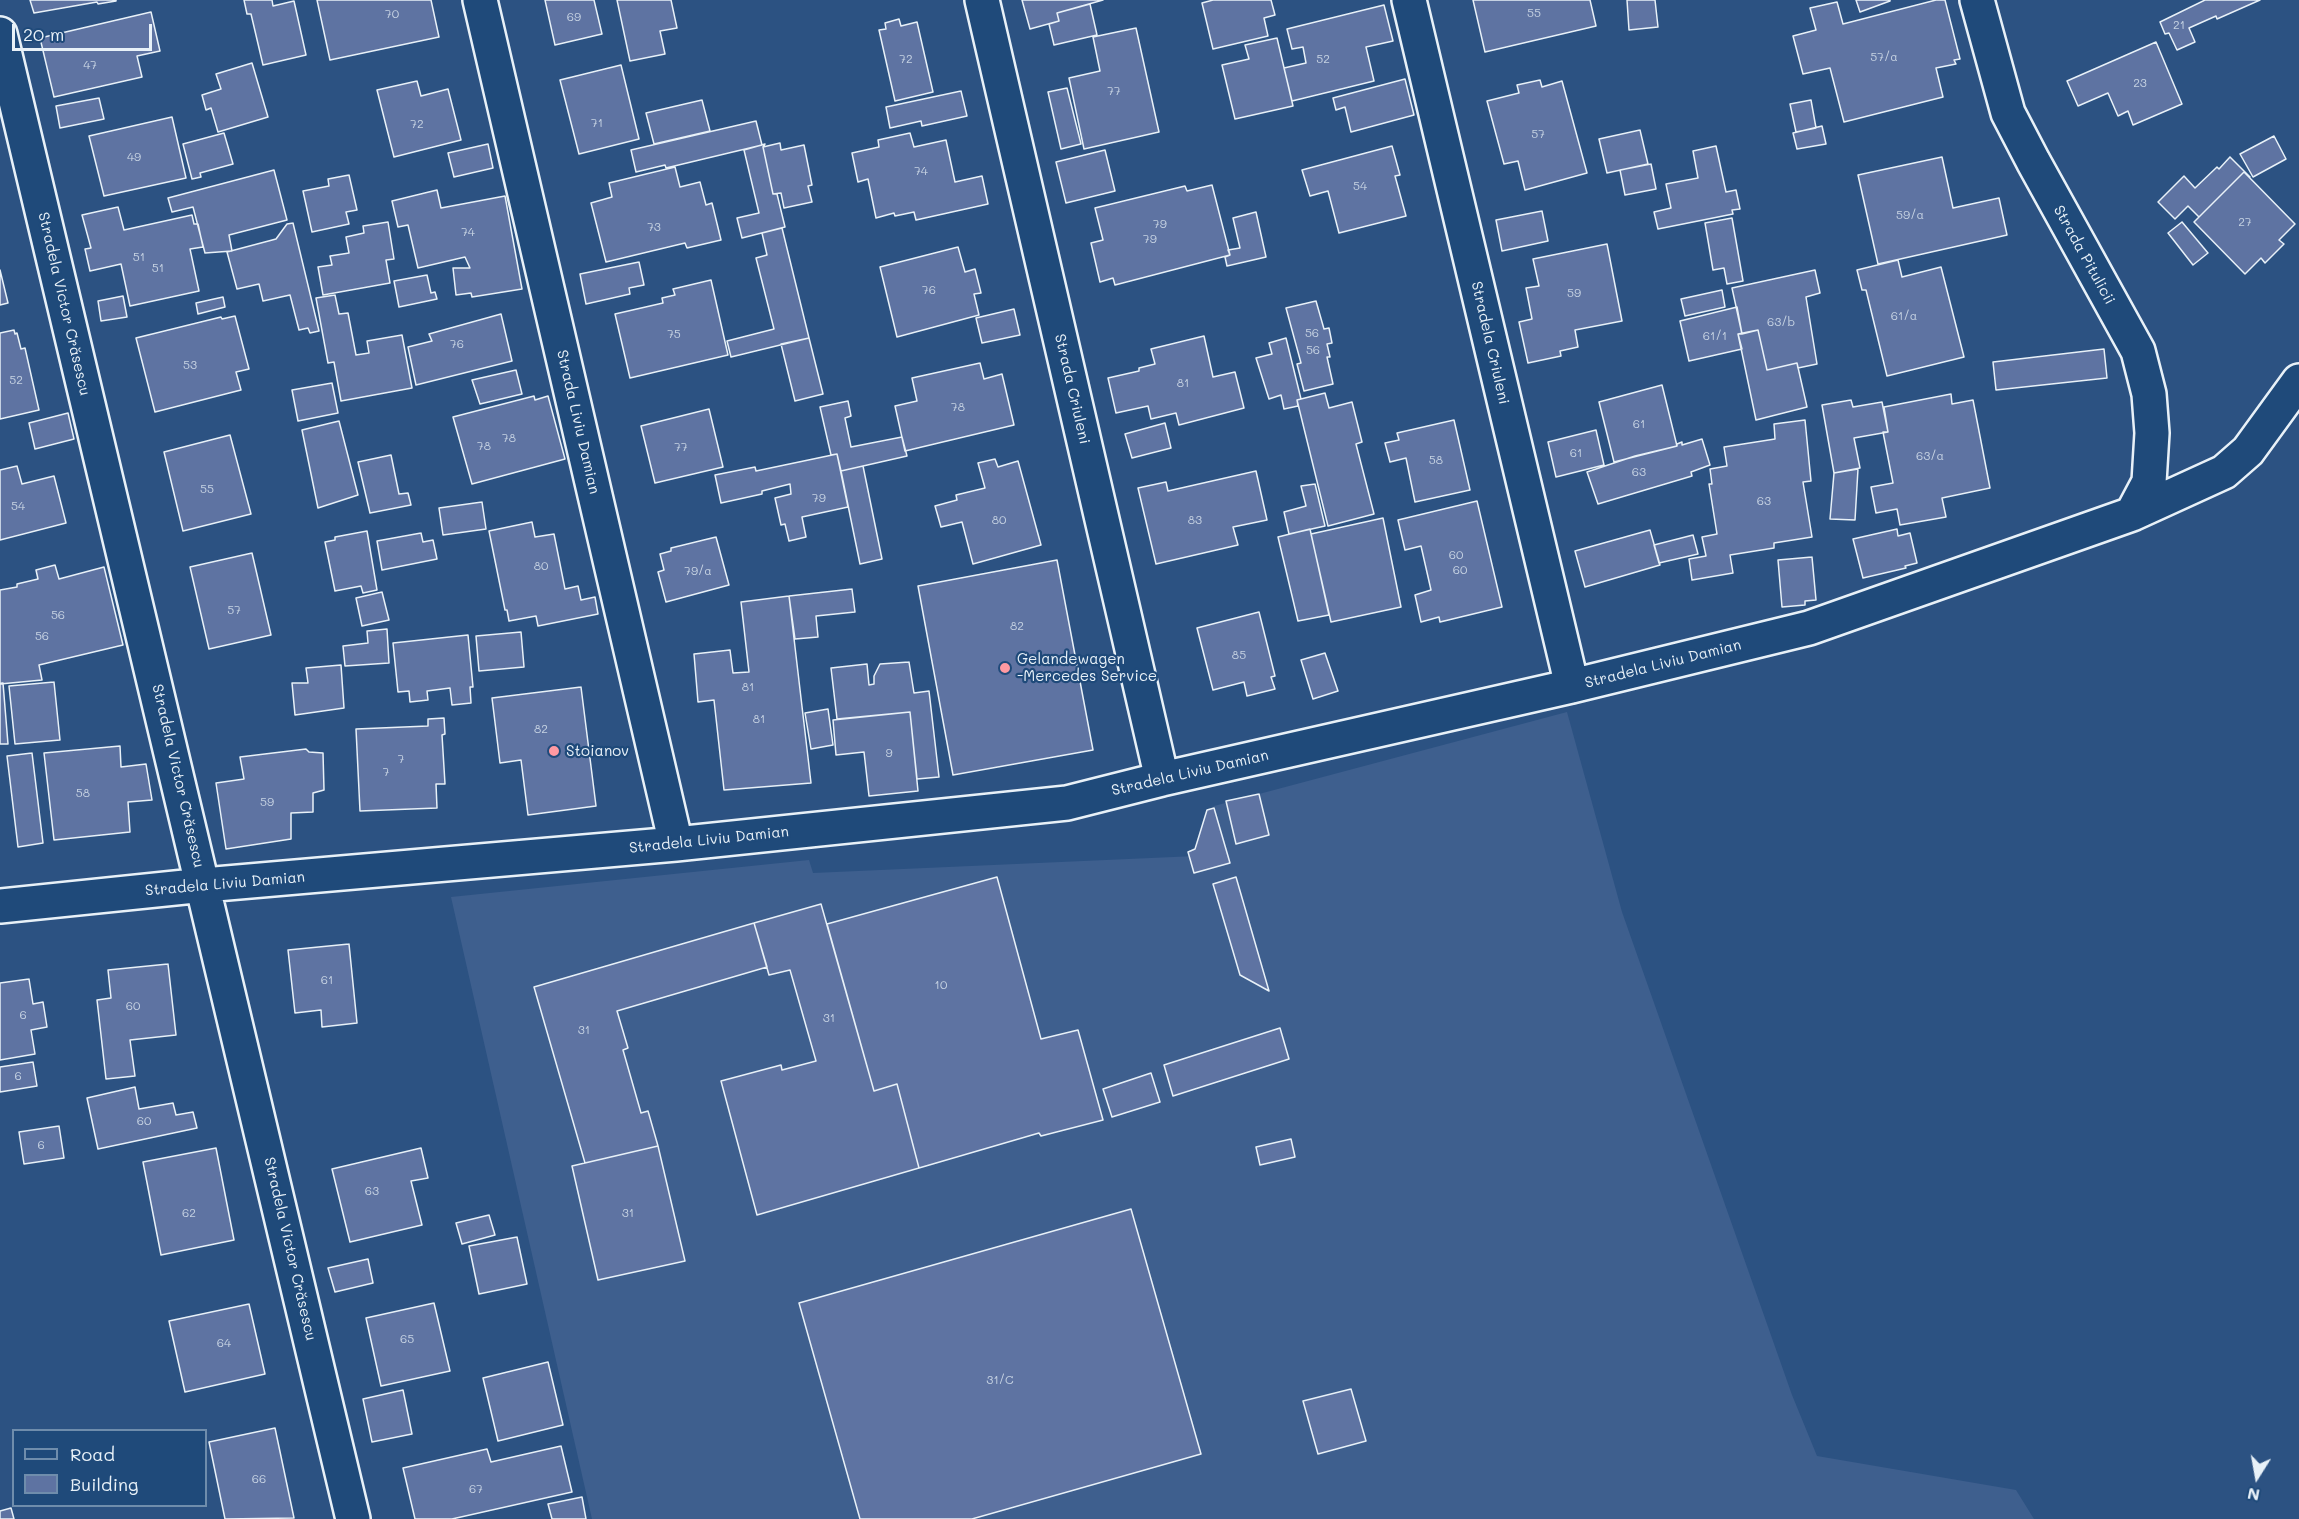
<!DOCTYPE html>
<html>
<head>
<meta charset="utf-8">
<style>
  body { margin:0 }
  #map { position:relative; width:2299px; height:1519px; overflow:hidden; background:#2c5282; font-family:Mali,sans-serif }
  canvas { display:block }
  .legend { position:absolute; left:12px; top:1429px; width:195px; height:78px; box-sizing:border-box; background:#1f4a7a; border:2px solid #6f8dac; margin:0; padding:8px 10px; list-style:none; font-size:18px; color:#e8f1f8 }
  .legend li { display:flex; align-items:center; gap:12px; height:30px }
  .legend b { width:30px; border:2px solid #6f8dac }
  .north { position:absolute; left:2227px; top:1447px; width:60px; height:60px; -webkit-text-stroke:4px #1f4a7a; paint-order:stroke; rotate:191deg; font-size:16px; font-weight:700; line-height:24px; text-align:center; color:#e8f1f8 }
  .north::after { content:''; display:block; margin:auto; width:21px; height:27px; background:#e8f1f8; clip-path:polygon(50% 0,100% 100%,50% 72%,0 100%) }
  .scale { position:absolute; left:12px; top:24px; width:140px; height:27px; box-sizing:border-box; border:3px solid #e8f1f8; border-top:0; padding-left:8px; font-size:18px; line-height:21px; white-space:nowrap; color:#e8f1f8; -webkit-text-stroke:4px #1f4a7a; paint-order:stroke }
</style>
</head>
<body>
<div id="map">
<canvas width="2299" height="1519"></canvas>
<ul class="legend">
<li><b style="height:8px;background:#1f4a7a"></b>Road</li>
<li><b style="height:16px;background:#5e73a2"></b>Building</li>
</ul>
<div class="north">N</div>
<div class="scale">20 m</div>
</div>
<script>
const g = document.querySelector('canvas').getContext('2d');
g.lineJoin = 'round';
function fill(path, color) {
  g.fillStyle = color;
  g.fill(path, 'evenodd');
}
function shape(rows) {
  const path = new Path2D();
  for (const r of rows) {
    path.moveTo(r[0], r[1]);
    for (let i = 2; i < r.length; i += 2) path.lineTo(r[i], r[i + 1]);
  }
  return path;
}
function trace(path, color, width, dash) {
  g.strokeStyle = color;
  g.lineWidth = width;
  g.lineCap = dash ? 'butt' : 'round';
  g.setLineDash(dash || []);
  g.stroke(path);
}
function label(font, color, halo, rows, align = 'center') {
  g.font = font + ' Mali,sans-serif';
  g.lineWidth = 4.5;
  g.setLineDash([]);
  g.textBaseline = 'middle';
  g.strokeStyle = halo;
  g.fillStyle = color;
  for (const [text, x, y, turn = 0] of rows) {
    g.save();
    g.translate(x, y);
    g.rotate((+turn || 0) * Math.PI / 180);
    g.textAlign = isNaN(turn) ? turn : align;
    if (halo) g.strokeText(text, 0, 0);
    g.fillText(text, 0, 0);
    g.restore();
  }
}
fill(shape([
  [1567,712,1622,912,1792,1395,1817,1456,2016,1490,2034,1519,592,1519,451,897,809,860,813,873,1196,856,1214,806]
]), '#3e5f8e');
const building = shape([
  [30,0,116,0,116,1,98,4,97,2,34,13,30,0],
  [244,0,272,0,273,6,294,1,306,55,263,65,251,14,247,14,244,0],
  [317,0,431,0,439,37,330,60,317,0],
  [545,0,594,0,602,34,555,45,545,0],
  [617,0,671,0,677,28,660,31,665,54,630,61,617,0],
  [1022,0,1103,0,1057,13,1059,21,1030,29,1022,0],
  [1213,0,1271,0,1275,15,1264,18,1268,36,1213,49,1202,3,1213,0],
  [1473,0,1590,0,1596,26,1485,52,1473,0],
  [1627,0,1655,0,1658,27,1629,30,1627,0],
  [1856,0,1890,0,1890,1,1860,12,1856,0],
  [1936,0,1945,0,1960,59,1954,60,1956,64,1936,68,1943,97,1844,122,1830,68,1803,74,1793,36,1816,30,1810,8,1837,2,1843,24,1936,0],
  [2205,0,2260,0,2217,19,2216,16,2189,28,2195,42,2177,50,2169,33,2165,34,2160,22,2205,0],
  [1090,4,1097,35,1054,45,1049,24,1059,21,1057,13,1090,4],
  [1384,5,1393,41,1366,47,1374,81,1292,101,1284,68,1306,63,1303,47,1292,49,1287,29,1384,5],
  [151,12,160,51,137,56,142,77,54,97,40,38,151,12],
  [899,19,901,26,917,22,933,92,895,101,879,30,886,29,885,23,899,19],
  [1136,28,1159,132,1084,149,1069,78,1100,71,1093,37,1136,28],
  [1277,38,1293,106,1235,119,1222,65,1249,59,1245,45,1277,38],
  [2156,42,2182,104,2133,125,2128,111,2118,116,2108,93,2078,106,2067,81,2156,42],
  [252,63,268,117,218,132,211,108,206,110,202,95,221,89,216,74,252,63],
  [621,65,639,139,579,154,560,80,621,65],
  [1405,79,1414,115,1351,132,1345,107,1336,110,1333,98,1405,79],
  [1540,80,1542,87,1562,81,1587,173,1525,190,1518,161,1504,164,1487,101,1519,93,1517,85,1540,80],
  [417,81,421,96,448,89,461,140,394,157,377,90,417,81],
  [1067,88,1081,144,1061,149,1048,92,1067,88],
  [961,91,967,116,922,126,921,121,890,128,886,107,961,91],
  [99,98,104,119,60,128,56,106,99,98],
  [702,100,710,131,654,144,646,113,702,100],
  [1811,100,1816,128,1796,132,1790,104,1811,100],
  [172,117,186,178,104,196,89,136,172,117],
  [756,121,762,145,666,168,665,165,636,172,631,150,756,121],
  [1822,126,1826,144,1797,149,1793,133,1822,126],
  [1640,130,1648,164,1607,173,1599,139,1640,130],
  [224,133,233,164,200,173,201,177,192,179,183,144,224,133],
  [910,133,914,147,946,140,955,182,982,176,988,204,916,220,914,212,895,216,894,213,876,218,868,179,858,182,852,153,879,147,878,140,910,133],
  [2274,136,2286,159,2253,177,2240,154,2274,136],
  [780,143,781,150,804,145,812,185,808,186,812,202,784,208,781,193,773,194,763,147,780,143],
  [488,144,493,168,454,177,448,153,488,144],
  [765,144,763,147,773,194,777,194,785,227,742,238,737,218,759,213,744,150,765,144],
  [1392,146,1400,175,1395,176,1406,216,1339,233,1328,191,1310,196,1302,170,1392,146],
  [1716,146,1726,192,1736,190,1740,209,1732,210,1733,214,1658,229,1654,212,1671,208,1666,184,1698,178,1693,151,1716,146],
  [1105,150,1115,191,1066,203,1056,162,1105,150],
  [1942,157,1953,208,1999,198,2007,235,1878,264,1858,175,1942,157],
  [2230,157,2250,177,2244,172,2199,217,2188,206,2175,219,2158,202,2184,176,2195,188,2217,167,2219,169,2230,157],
  [1651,164,1656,189,1625,195,1620,170,1651,164],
  [675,167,680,187,700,182,706,205,712,203,721,240,687,248,685,243,606,262,591,203,612,197,609,183,675,167],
  [274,170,287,220,229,235,232,251,205,253,193,207,172,212,168,198,274,170],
  [2244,172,2295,224,2279,240,2284,244,2265,263,2261,258,2245,274,2194,222,2244,172],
  [349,175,357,210,346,212,349,224,312,232,303,191,329,186,328,179,349,175],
  [1212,185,1230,255,1115,285,1113,278,1100,282,1091,243,1103,240,1095,208,1185,186,1187,191,1212,185],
  [437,190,441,208,505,196,522,289,472,297,471,293,456,295,453,268,470,268,465,257,418,268,408,225,398,227,392,201,437,190],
  [118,207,124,230,192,215,194,224,198,224,203,247,190,249,199,291,130,306,121,264,90,271,85,249,91,248,82,215,118,207],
  [1542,211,1548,241,1502,251,1496,220,1542,211],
  [1256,212,1266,257,1227,266,1225,257,1230,255,1228,250,1240,248,1233,218,1256,212],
  [1732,218,1743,281,1727,284,1724,268,1713,270,1705,223,1732,218],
  [388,222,394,259,386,260,390,283,323,295,318,267,332,265,330,256,349,253,346,237,364,233,363,226,388,222],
  [2182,222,2208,253,2193,265,2168,233,2182,222],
  [293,223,319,331,310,333,308,328,299,330,290,295,263,301,259,284,237,289,227,252,276,239,287,224,293,223],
  [782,228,809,338,731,357,727,341,774,329,756,258,767,255,762,233,782,228],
  [1607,244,1622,321,1575,330,1578,347,1560,351,1561,356,1528,363,1519,322,1532,319,1526,288,1539,286,1533,259,1607,244],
  [958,247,965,272,975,269,981,293,974,294,979,315,897,337,880,267,958,247],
  [1898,260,1902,277,1941,267,1964,357,1887,376,1866,290,1862,290,1857,270,1898,260],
  [639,262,644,285,629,288,630,294,586,304,580,274,639,262],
  [0,270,8,303,0,305,0,270],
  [1815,270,1820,293,1806,297,1817,364,1798,368,1797,363,1767,370,1758,330,1742,334,1732,288,1815,270],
  [427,275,431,293,435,292,437,299,399,307,394,281,427,275],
  [711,280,728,355,630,378,615,314,663,303,662,298,675,295,673,289,711,280],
  [1722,290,1725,307,1685,316,1681,299,1722,290],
  [335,295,339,314,348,313,356,355,369,353,367,341,402,335,412,388,341,401,334,362,328,363,316,298,335,295],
  [123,296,127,317,101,321,98,301,123,296],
  [223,297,225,307,198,314,196,303,223,297],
  [1316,301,1324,329,1329,328,1332,343,1327,344,1330,357,1327,357,1333,384,1304,391,1297,364,1301,363,1286,308,1316,301],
  [1737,307,1742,334,1738,334,1742,349,1689,361,1680,321,1737,307],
  [1014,309,1020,335,982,343,976,318,1014,309],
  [501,314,512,361,416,385,408,347,432,341,429,334,501,314],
  [235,316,249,369,236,372,241,390,155,412,136,338,221,317,222,319,235,316],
  [14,330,15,334,17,333,21,349,25,348,39,410,0,419,0,333,14,330],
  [1758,330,1767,370,1797,363,1807,407,1756,420,1738,334,1758,330],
  [1204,336,1213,377,1235,372,1244,408,1179,425,1176,413,1151,419,1148,406,1116,413,1108,378,1139,371,1139,368,1155,364,1151,349,1204,336],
  [809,338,823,394,795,401,781,344,809,338],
  [1286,338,1301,399,1297,400,1298,406,1284,409,1281,395,1269,399,1256,358,1272,354,1269,343,1286,338],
  [2104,349,2107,378,1996,390,1993,362,2104,349],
  [980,363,984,379,1002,374,1014,425,905,451,895,406,917,401,912,378,980,363],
  [516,370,522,394,480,404,472,380,516,370],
  [332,383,338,413,298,421,292,390,332,383],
  [1662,385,1677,446,1614,462,1599,402,1662,385],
  [1325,393,1329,408,1352,402,1362,442,1356,444,1374,514,1328,526,1297,400,1325,393],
  [1951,394,1952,404,1973,400,1990,488,1942,498,1946,517,1900,525,1897,509,1876,513,1871,487,1893,483,1883,432,1888,432,1884,407,1951,394],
  [534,396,535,400,548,396,565,459,472,484,453,417,534,396],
  [1851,400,1853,407,1882,402,1888,432,1854,438,1860,468,1834,473,1822,405,1851,400],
  [848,401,851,416,845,418,851,447,902,437,907,456,841,471,837,454,831,455,820,407,848,401],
  [709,409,723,467,655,483,641,426,709,409],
  [68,413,74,439,35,449,29,423,68,413],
  [1454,420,1470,490,1415,502,1406,458,1390,462,1385,443,1399,440,1397,433,1454,420],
  [1805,420,1811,481,1803,482,1812,537,1774,543,1774,548,1730,555,1733,573,1692,580,1689,559,1706,556,1702,537,1717,534,1709,484,1712,484,1710,469,1727,466,1724,447,1775,439,1774,424,1805,420],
  [339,421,358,495,318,508,302,430,339,421],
  [1165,423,1171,448,1132,458,1125,434,1165,423],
  [1596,430,1604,465,1556,477,1548,442,1596,430],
  [230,435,251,514,183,531,164,452,230,435],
  [1702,439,1710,465,1691,472,1692,476,1598,504,1587,472,1635,456,1677,446,1677,444,1682,442,1682,445,1702,439],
  [837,454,848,507,802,517,806,537,789,541,785,524,781,525,775,498,791,494,790,484,762,491,762,494,721,503,715,475,755,467,756,471,837,454],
  [391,455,399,494,408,493,411,505,370,513,358,462,391,455],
  [995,459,998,467,1018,461,1041,545,973,564,962,522,941,527,935,506,957,500,956,495,985,488,978,463,995,459],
  [17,466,22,484,54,476,66,523,0,540,0,470,17,466],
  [863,466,882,559,860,564,841,471,863,466],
  [1858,469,1855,520,1830,519,1834,473,1858,469],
  [1256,471,1267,520,1233,527,1238,545,1156,564,1138,488,1166,482,1168,491,1256,471],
  [1315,484,1325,526,1289,534,1284,512,1306,506,1301,486,1315,484],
  [1477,501,1502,607,1440,622,1439,617,1421,622,1415,595,1431,590,1421,546,1405,550,1398,520,1477,501],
  [482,502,486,529,443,535,439,508,482,502],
  [1383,518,1401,607,1331,622,1311,534,1383,518],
  [532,522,535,537,554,534,565,589,578,586,581,600,595,597,598,614,538,626,536,616,509,621,507,610,505,610,489,531,532,522],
  [1310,529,1329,615,1298,621,1278,537,1310,529],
  [1897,529,1898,536,1910,533,1917,563,1905,566,1906,568,1863,578,1853,539,1897,529],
  [1650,530,1660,565,1585,587,1575,551,1650,530],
  [367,531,377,590,363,593,361,586,335,591,325,542,335,540,335,537,367,531],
  [421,533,423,542,433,540,437,559,382,570,377,541,421,533],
  [1693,535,1698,554,1659,563,1654,545,1693,535],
  [716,537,729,585,666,602,658,572,664,570,660,554,671,551,671,548,716,537],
  [252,553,271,635,209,649,190,567,252,553],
  [1812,557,1816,600,1805,601,1805,605,1782,607,1778,560,1812,557],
  [1057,560,1093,750,953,775,918,586,1057,560],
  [55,565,59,579,104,567,123,645,39,665,42,680,0,684,0,590,17,587,17,584,38,579,36,570,55,565],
  [852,589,855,612,816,616,818,637,795,639,789,596,852,589],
  [382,592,389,620,362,626,356,598,382,592],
  [789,596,811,783,724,790,714,700,698,702,694,654,730,650,733,673,749,672,741,602,789,596],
  [1259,612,1275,676,1271,677,1275,689,1247,696,1244,682,1213,690,1197,628,1259,612],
  [387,629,389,663,345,666,343,646,368,643,367,631,387,629],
  [521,632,524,667,479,671,476,636,521,632],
  [468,635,473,687,470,687,471,703,452,705,450,688,427,691,428,700,410,702,409,691,398,692,393,643,468,635],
  [1325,653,1338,691,1313,699,1301,660,1325,653],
  [909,662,914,693,929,691,939,777,917,779,910,712,837,719,831,668,867,664,869,685,874,684,874,676,880,664,909,662],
  [341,665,344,708,295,715,292,683,308,683,306,668,341,665],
  [54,682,60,740,15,744,9,686,54,682],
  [2,683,3,683,8,744,0,744,0,684,2,683],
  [581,687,596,806,528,815,521,760,500,763,492,698,581,687],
  [828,709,833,745,811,749,805,713,828,709],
  [910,712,918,791,869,796,864,752,836,755,833,720,910,712],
  [444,718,445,734,442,735,445,784,436,784,437,808,360,811,356,729,428,726,428,719,444,718],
  [120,746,121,767,146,764,152,800,128,802,130,832,54,840,44,753,120,746],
  [306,749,309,752,323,753,324,790,313,793,313,812,291,813,291,839,226,849,216,783,244,779,240,757,306,749],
  [32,753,43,843,18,847,7,756,32,753],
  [1259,794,1269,835,1236,844,1226,801,1259,794],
  [1214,808,1230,863,1194,873,1188,852,1195,849,1207,810,1214,808],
  [997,877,1041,1039,1078,1030,1103,1120,1041,1136,1039,1133,919,1168,897,1084,874,1091,827,924,997,877],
  [1236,877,1269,991,1240,975,1213,884,1236,877],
  [821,904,874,1091,897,1084,919,1168,757,1215,721,1081,781,1065,782,1070,816,1061,790,970,769,975,754,923,821,904],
  [754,923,767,967,617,1011,628,1048,623,1050,641,1113,648,1111,658,1146,585,1163,534,987,754,923],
  [349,944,357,1023,322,1027,321,1010,295,1013,288,950,349,944],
  [168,964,176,1035,130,1040,135,1076,106,1079,97,1000,111,998,108,970,168,964],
  [29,979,33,1004,43,1002,47,1027,31,1030,35,1054,0,1060,0,983,29,979],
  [1280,1028,1289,1059,1173,1096,1164,1065,1280,1028],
  [33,1062,37,1086,0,1092,0,1067,33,1062],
  [1151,1073,1160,1102,1112,1117,1103,1089,1151,1073],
  [135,1087,139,1109,173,1103,176,1115,193,1112,197,1128,98,1149,87,1098,135,1087],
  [59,1126,64,1158,24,1164,19,1132,59,1126],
  [1291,1139,1295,1157,1260,1165,1256,1147,1291,1139],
  [658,1146,685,1261,598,1280,572,1166,658,1146],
  [216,1148,234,1240,161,1255,143,1162,216,1148],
  [421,1148,428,1178,411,1181,422,1225,350,1242,332,1169,421,1148],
  [1131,1209,1201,1454,972,1519,860,1519,799,1303,1131,1209],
  [489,1215,495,1235,462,1244,456,1223,489,1215],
  [517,1237,527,1284,479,1294,469,1246,517,1237],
  [368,1259,373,1283,335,1292,328,1268,368,1259],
  [434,1303,450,1371,381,1386,366,1318,434,1303],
  [249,1304,265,1374,185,1392,169,1321,249,1304],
  [548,1362,563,1425,498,1441,483,1378,548,1362],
  [1351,1389,1366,1441,1318,1454,1303,1401,1351,1389],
  [403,1390,412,1434,372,1442,363,1399,403,1390],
  [275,1428,294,1518,225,1519,209,1442,275,1428],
  [561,1446,572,1492,452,1519,415,1519,403,1468,487,1449,491,1462,561,1446],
  [582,1497,586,1519,552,1519,548,1504,582,1497],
  [11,1508,14,1519,0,1519,0,1511,11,1508]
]);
fill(building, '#5e73a2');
trace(building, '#e8f1f8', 1.5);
const minor = shape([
  [480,0,676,844],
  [982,0,1162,779],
  [1409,0,1572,686],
  [1977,0,2008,113,2033,161,2138,351,2149,394,2152,433,2149,482,2132,514],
  [0,34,353,1519],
  [0,906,204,885,676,844,1067,803,1162,779,1572,686,1809,628,2132,514,2224,472,2248,451,2299,381]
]);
trace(minor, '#e8f1f8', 38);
trace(minor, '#1f4a7a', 33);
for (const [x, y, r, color] of [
  [1005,668,6,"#ff9aa2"],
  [554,751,6,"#ff9aa2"]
]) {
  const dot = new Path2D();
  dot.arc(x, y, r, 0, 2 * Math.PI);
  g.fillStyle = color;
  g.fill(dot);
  trace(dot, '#1f4a7a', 2);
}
label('12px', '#c6d2e2', null, [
  ["55",1534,13],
  ["70",392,14],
  ["69",574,17],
  ["21",2179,25],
  ["57/a",1884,57],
  ["72",906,59],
  ["52",1323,59],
  ["47",90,65],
  ["23",2140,83],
  ["77",1114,91],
  ["71",597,123],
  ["72",417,124],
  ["57",1538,134],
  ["49",134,157],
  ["74",921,171],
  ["54",1360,186],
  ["59/a",1910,215],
  ["27",2245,222],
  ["79",1160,224],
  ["73",654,227],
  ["74",468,232],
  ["79",1150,239],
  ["51",139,257],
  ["51",158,268],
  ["76",929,290],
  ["59",1574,293],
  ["61/a",1904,316],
  ["63/b",1781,322],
  ["56",1312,333],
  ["75",674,334],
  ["61/1",1715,336],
  ["76",457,344],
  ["56",1313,350],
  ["53",190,365],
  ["52",16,380],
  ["81",1183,383],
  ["78",958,407],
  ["61",1639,424],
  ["78",509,438],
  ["78",484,446],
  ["77",681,447],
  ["61",1576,453],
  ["63/a",1930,456],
  ["58",1436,460],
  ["63",1639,472],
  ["55",207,489],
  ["79",819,498],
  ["63",1764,501],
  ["54",18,506],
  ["80",999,520],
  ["83",1195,520],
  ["60",1456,555],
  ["80",541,566],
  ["60",1460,570],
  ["79/a",698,571],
  ["57",234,610],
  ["56",58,615],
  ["82",1017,626],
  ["56",42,636],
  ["85",1239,655],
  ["81",748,687],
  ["81",759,719],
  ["82",541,729],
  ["9",889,753],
  ["7",401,759],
  ["7",386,772],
  ["58",83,793],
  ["59",267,802],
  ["61",327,980],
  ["10",941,985],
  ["60",133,1006],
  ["6",23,1015],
  ["31",829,1018],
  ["31",584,1030],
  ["6",18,1076],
  ["60",144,1121],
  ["6",41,1145],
  ["63",372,1191],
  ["62",189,1213],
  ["31",628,1213],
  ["65",407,1339],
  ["64",224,1343],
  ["31/C",1000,1380],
  ["66",259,1479],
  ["67",476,1489]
]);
label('15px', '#e8f1f8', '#1f4a7a', [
  ["Strada Pitulicii",2084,255,61],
  ["Stradela Victor Crăsescu",64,304,77],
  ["Stradela Criuleni",1490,343,77],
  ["Strada Criuleni",1072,389,77],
  ["Strada Liviu Damian",578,422,77],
  ["Stradela Liviu Damian",1663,664,-14],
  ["Stradela Liviu Damian",1190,773,-13],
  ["Stradela Victor Crăsescu",178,776,77],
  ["Stradela Liviu Damian",709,840,-6],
  ["Stradela Liviu Damian",225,884,-5],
  ["Stradela Victor Crăsescu",290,1249,77]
]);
label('15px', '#e8f1f8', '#1f4a7a', [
  ["Gelandewagen",1017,659],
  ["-Mercedes Service",1017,676],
  ["Stoianov",566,751]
], 'left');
</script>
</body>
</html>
